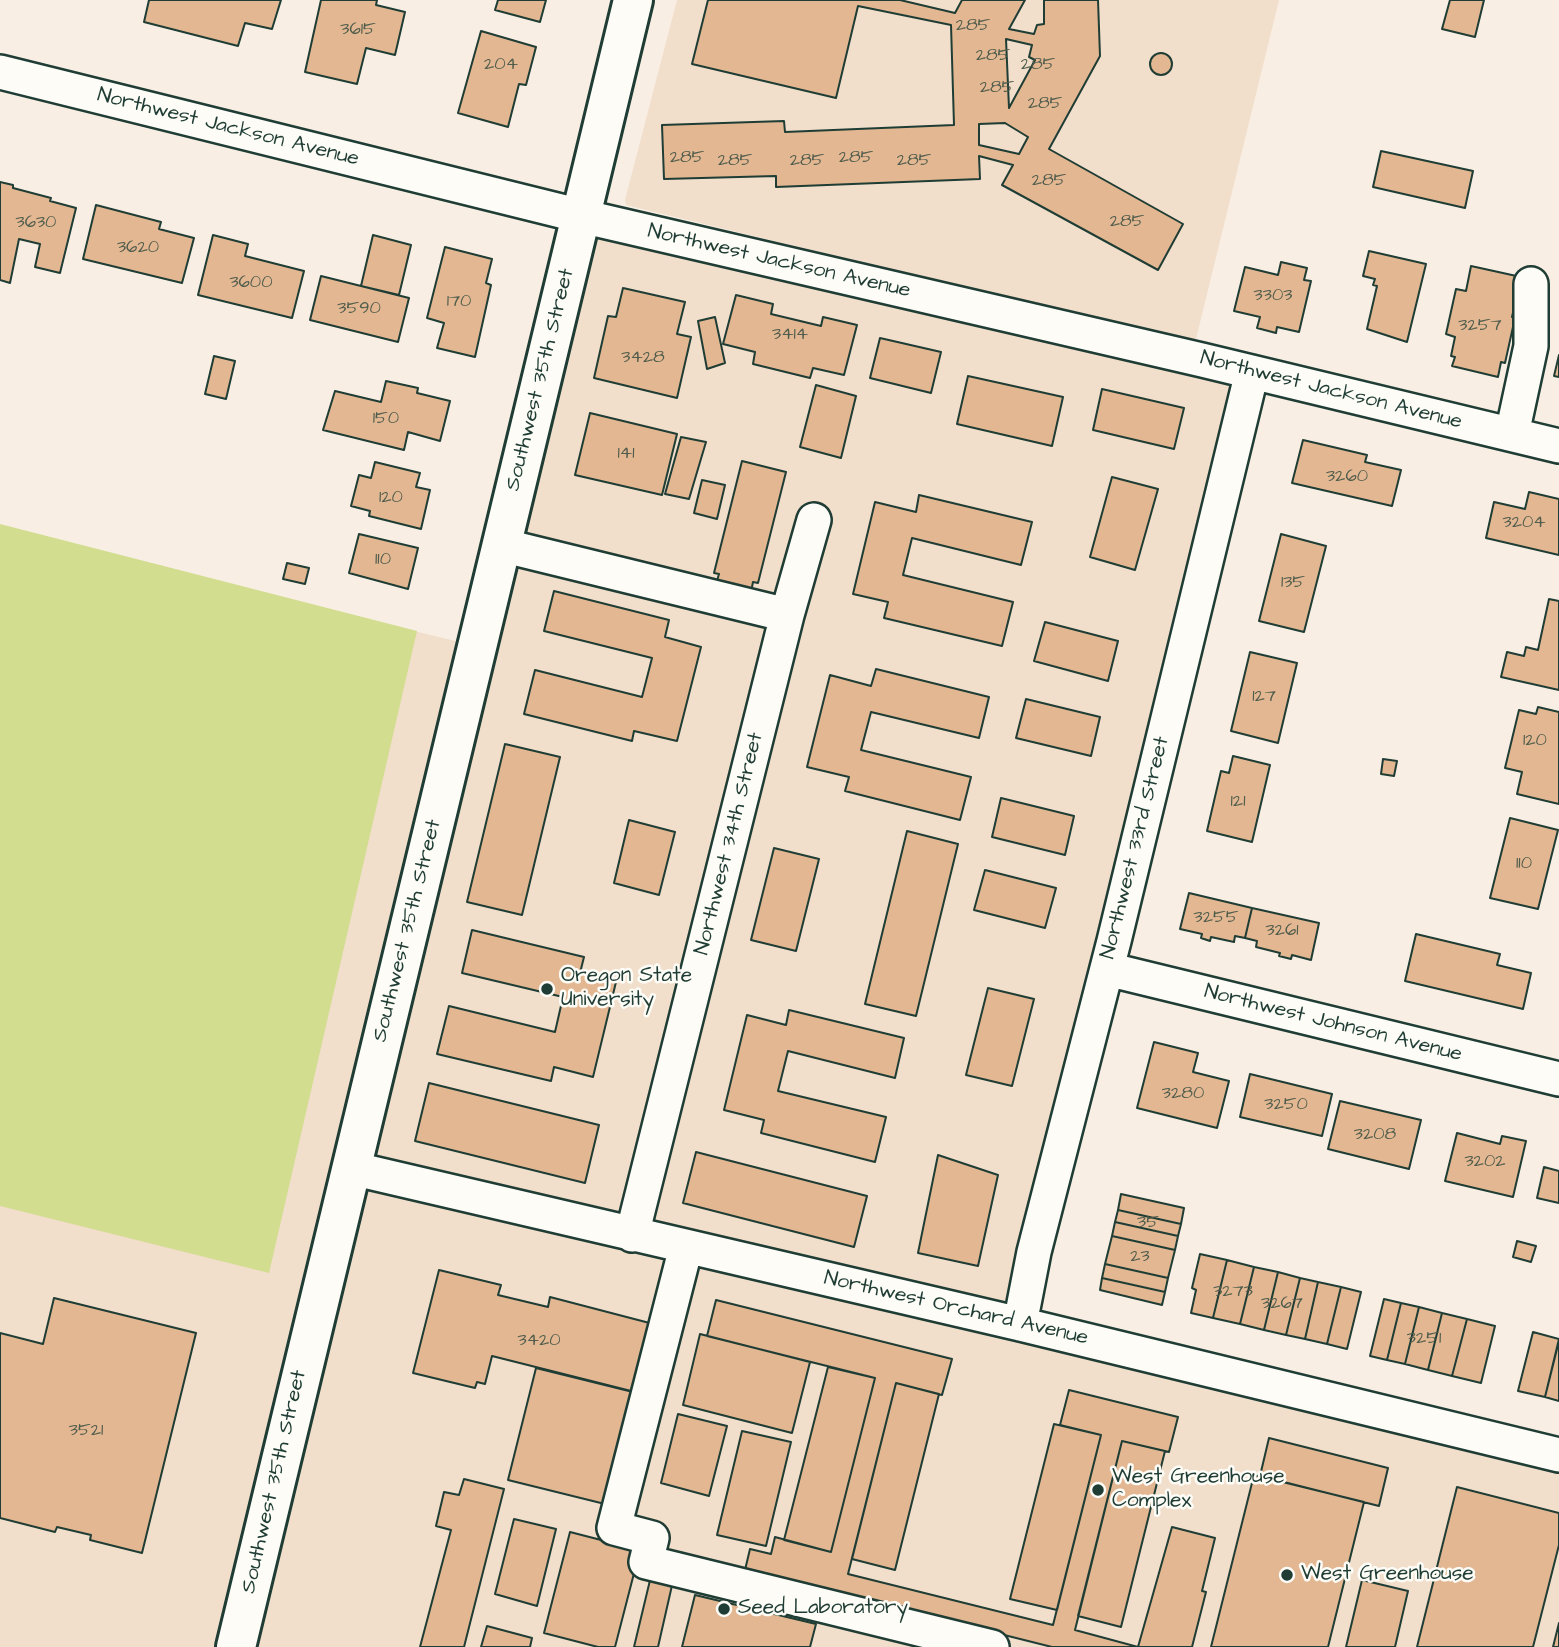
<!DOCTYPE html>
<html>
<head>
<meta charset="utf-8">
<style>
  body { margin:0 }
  canvas { display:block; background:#f8eee3 }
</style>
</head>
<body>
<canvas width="1559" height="1647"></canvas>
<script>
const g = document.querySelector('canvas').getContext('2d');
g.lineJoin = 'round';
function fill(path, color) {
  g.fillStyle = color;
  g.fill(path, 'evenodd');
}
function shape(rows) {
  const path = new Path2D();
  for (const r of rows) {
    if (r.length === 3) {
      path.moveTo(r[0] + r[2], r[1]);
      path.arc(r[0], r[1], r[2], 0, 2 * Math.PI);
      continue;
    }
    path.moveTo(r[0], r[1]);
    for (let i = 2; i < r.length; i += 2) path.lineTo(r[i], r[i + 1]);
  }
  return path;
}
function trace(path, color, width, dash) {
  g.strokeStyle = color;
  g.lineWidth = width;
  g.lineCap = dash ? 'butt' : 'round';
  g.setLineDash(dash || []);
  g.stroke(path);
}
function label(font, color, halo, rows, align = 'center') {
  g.font = font + ' "Architects Daughter",sans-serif';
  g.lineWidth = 5;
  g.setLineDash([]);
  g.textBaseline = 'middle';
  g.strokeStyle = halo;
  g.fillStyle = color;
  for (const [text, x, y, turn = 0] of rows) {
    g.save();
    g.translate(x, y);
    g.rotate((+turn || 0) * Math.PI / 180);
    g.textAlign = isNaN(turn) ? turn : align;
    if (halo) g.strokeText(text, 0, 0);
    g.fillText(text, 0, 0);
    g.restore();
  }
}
fill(shape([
  [677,0,1279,0,1195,343,626,205,625,200],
  [590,230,1242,378,1011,1329,1559,1468,1559,1647,0,1647,0,530,484,648]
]), '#f1decb');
fill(shape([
  [0,524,417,631,269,1273,0,1206]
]), '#d2dd90');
const building = shape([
  [149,0,281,0,272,29,245,23,238,46,144,22,149,0],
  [321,0,377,0,376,5,405,12,395,55,366,48,357,84,305,72,321,0],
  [498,0,546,0,540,22,495,10,498,0],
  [708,0,900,0,955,13,962,0,1025,0,1009,29,1034,34,1037,25,1044,24,1044,0,1098,0,1100,56,1049,149,1183,224,1158,270,1002,185,1013,165,979,156,980,179,776,187,776,176,664,179,662,125,784,121,785,132,954,125,951,25,858,6,836,98,692,64,708,0],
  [1006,39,1032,45,1029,57,1035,60,1009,108,1006,39],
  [1005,123,1028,137,1019,154,979,145,979,124,1005,123],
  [1450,0,1484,0,1475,37,1442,29,1450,0],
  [481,31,536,47,526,85,519,84,508,127,458,113,481,31],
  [1161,64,11],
  [1381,151,1473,171,1465,208,1373,187,1381,151],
  [0,182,13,185,13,188,51,198,50,201,76,208,60,273,35,267,40,244,19,239,10,283,0,280,0,182],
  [96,205,161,222,159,229,194,238,182,283,83,259,96,205],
  [213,235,248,244,245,256,304,271,292,318,198,295,213,235],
  [373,235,411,245,399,295,361,286,373,235],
  [445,247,492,259,486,283,491,285,475,357,437,348,444,323,427,318,445,247],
  [1369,251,1426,264,1407,342,1367,329,1377,286,1373,285,1375,279,1363,276,1369,251],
  [1281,262,1307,268,1304,280,1311,281,1299,332,1277,327,1276,333,1257,328,1260,317,1234,311,1245,267,1278,275,1281,262],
  [1471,266,1521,277,1512,317,1515,318,1505,363,1501,362,1498,377,1452,366,1455,357,1451,356,1455,337,1446,334,1456,289,1466,291,1471,266],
  [321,276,409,298,398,342,310,320,321,276],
  [623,288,685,302,677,334,691,337,677,398,594,378,608,316,616,317,623,288],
  [736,295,773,304,771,314,821,326,823,317,857,325,844,375,813,368,810,378,753,364,755,352,723,344,736,295],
  [715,317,725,363,707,369,698,321,715,317],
  [880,338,941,352,931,393,870,378,880,338],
  [1559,355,1559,377,1554,376,1559,355],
  [214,356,235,361,226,399,205,394,214,356],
  [968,376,1063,397,1052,446,957,424,968,376],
  [386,381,418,388,417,393,450,401,440,441,408,432,404,450,323,430,335,391,381,402,386,381],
  [816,385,856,396,841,458,800,447,816,385],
  [1102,389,1184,408,1174,449,1093,430,1102,389],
  [590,413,677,434,662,495,575,475,590,413],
  [681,437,706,442,689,499,665,494,681,437],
  [1303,440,1367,455,1365,462,1401,470,1392,506,1292,483,1303,440],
  [742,461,786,472,758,583,753,582,751,592,716,584,719,574,714,573,742,461],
  [375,462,420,473,416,487,430,490,421,529,369,516,370,511,351,506,359,475,371,478,375,462],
  [1112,477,1158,489,1135,570,1090,557,1112,477],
  [702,480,725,485,717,519,694,513,702,480],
  [1529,492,1559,499,1559,555,1486,538,1494,502,1525,509,1529,492],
  [919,495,1032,522,1021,565,912,538,903,575,1013,602,1002,646,884,618,888,602,853,594,875,502,916,512,919,495],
  [359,534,418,548,408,589,349,573,359,534],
  [1281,534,1326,546,1304,632,1259,621,1281,534],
  [287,563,309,568,305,584,283,579,287,563],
  [554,591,669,620,665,637,701,647,677,741,634,731,632,741,524,714,535,670,642,697,652,658,544,631,554,591],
  [1549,599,1559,601,1559,690,1501,677,1507,652,1524,656,1526,647,1538,650,1549,599],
  [1045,622,1118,641,1108,681,1034,661,1045,622],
  [1250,652,1297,663,1278,743,1231,731,1250,652],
  [876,669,989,697,979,738,871,712,861,750,971,777,960,820,845,791,849,777,807,767,830,675,871,686,876,669],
  [1026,699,1100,717,1091,756,1016,738,1026,699],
  [1538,707,1559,712,1559,804,1517,794,1522,772,1505,768,1519,710,1536,714,1538,707],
  [505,744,560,757,522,915,467,902,505,744],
  [1233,756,1270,765,1252,842,1207,831,1221,771,1229,773,1233,756],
  [1383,759,1397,761,1394,776,1381,774,1383,759],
  [1001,798,1074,816,1065,855,992,837,1001,798],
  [1510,818,1558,830,1538,909,1490,898,1510,818],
  [629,820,675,832,659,895,614,883,629,820],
  [907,831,958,844,916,1016,865,1004,907,831],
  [774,848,819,859,796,951,751,940,774,848],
  [985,870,1056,888,1045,928,974,910,985,870],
  [1189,893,1252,908,1245,938,1235,936,1234,942,1211,937,1210,941,1201,938,1202,934,1180,929,1189,893],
  [1252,908,1319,923,1311,960,1292,955,1291,959,1279,956,1280,953,1256,947,1257,941,1245,938,1252,908],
  [472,930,584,957,580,973,616,982,593,1077,554,1067,551,1081,437,1054,449,1006,555,1032,563,997,462,973,472,930],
  [1416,934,1500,954,1497,965,1531,973,1523,1009,1405,981,1416,934],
  [988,988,1034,999,1012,1086,966,1075,988,988],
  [789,1010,904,1038,895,1078,788,1051,778,1091,886,1117,875,1162,761,1133,764,1120,724,1110,747,1015,786,1025,789,1010],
  [1154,1042,1198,1053,1193,1072,1229,1081,1217,1128,1137,1108,1154,1042],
  [1250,1074,1332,1094,1322,1136,1240,1117,1250,1074],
  [429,1083,599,1125,585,1183,415,1141,429,1083],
  [1340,1101,1421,1120,1409,1169,1328,1149,1340,1101],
  [1457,1133,1500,1144,1502,1136,1526,1141,1513,1197,1445,1181,1457,1133],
  [696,1152,867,1196,854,1247,683,1203,696,1152],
  [938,1155,998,1175,978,1266,918,1253,938,1155],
  [1544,1167,1559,1171,1559,1203,1537,1198,1544,1167],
  [1121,1194,1184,1208,1181,1224,1118,1210,1121,1194],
  [1118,1210,1181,1224,1178,1236,1115,1222,1118,1210],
  [1115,1222,1178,1236,1175,1250,1112,1236,1115,1222],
  [1112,1236,1175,1250,1168,1278,1105,1264,1112,1236],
  [1517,1241,1536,1246,1531,1262,1513,1257,1517,1241],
  [1200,1254,1227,1260,1213,1318,1191,1313,1196,1290,1192,1288,1200,1254],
  [1227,1260,1254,1267,1240,1324,1213,1318,1227,1260],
  [1105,1264,1168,1278,1165,1292,1102,1278,1105,1264],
  [1254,1267,1278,1272,1264,1330,1240,1324,1254,1267],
  [439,1270,501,1285,498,1295,548,1307,550,1297,661,1326,643,1394,492,1356,485,1384,477,1382,475,1388,413,1373,439,1270],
  [1278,1272,1300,1278,1286,1335,1264,1330,1278,1272],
  [1102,1278,1165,1292,1162,1305,1100,1290,1102,1278],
  [1300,1278,1318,1282,1305,1339,1286,1335,1300,1278],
  [1318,1282,1341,1287,1327,1344,1305,1339,1318,1282],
  [1341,1287,1361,1292,1347,1349,1327,1344,1341,1287],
  [54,1298,196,1333,142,1553,90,1540,91,1535,57,1527,55,1532,0,1518,0,1333,43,1344,54,1298],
  [1384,1299,1401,1303,1387,1360,1370,1356,1384,1299],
  [716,1300,952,1359,942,1395,896,1383,848,1574,1053,1625,1101,1435,1060,1425,1069,1390,1178,1417,1169,1452,1122,1441,1075,1630,1138,1647,1172,1527,1215,1538,1202,1591,1206,1592,1192,1647,1052,1647,745,1570,750,1549,771,1554,775,1537,831,1552,875,1378,707,1336,716,1300],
  [1401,1303,1419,1307,1405,1364,1387,1360,1401,1303],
  [1419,1307,1442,1313,1428,1370,1405,1364,1419,1307],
  [1442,1313,1467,1319,1452,1376,1428,1370,1442,1313],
  [1467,1319,1495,1326,1481,1383,1452,1376,1467,1319],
  [1533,1332,1559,1339,1545,1397,1518,1391,1533,1332],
  [700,1334,810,1362,792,1433,683,1405,700,1334],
  [1559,1341,1559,1401,1545,1397,1559,1341],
  [828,1367,875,1378,831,1552,784,1540,828,1367],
  [536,1368,641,1394,613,1506,508,1480,536,1368],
  [896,1383,939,1394,895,1570,852,1559,896,1383],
  [678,1414,727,1426,709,1496,661,1483,678,1414],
  [1054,1424,1101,1435,1057,1610,1010,1599,1054,1424],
  [742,1431,791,1442,766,1546,717,1535,742,1431],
  [1269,1438,1388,1468,1379,1506,1260,1476,1269,1438],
  [1122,1441,1165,1451,1121,1627,1078,1616,1122,1441],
  [1254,1475,1364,1502,1328,1647,1211,1647,1254,1475],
  [464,1479,504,1489,464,1647,420,1647,451,1530,436,1526,444,1492,459,1495,464,1479],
  [1457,1487,1559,1513,1559,1545,1533,1647,1417,1647,1457,1487],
  [514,1519,556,1529,537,1606,495,1594,514,1519],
  [570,1532,640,1550,615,1647,598,1647,544,1633,570,1532],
  [651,1576,673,1581,658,1647,634,1647,651,1576],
  [1362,1580,1408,1591,1395,1647,1346,1647,1362,1580],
  [695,1595,816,1624,810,1647,682,1647,695,1595],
  [1559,1623,1559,1647,1553,1647,1559,1623],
  [487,1626,532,1638,530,1647,481,1647,487,1626]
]);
fill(building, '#e2b792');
trace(building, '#1f3d34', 2);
const minor = shape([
  [0,72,581,216,1202,360,1559,446],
  [1512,434,1531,346,1531,284],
  [501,545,787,615],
  [1107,969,1559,1079],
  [351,1168,1020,1324,1559,1455],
  [632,1235,787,615,814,520],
  [686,1247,614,1528,652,1538,646,1562,992,1647],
  [1020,1324,1034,1252,1114,941,1252,372]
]);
const major = shape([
  [236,1647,633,0]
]);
trace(minor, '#1f3d34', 38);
trace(major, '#1f3d34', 44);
trace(minor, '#fdfcf7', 33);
trace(major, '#fdfcf7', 38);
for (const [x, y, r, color] of [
  [547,989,7,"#1f3d34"],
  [1098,1490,7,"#1f3d34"],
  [1287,1575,7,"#1f3d34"],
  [724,1609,7,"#1f3d34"]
]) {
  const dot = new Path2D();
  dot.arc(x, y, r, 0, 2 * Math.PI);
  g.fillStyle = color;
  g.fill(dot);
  trace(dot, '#fdfcf7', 2.5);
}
label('18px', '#505c4c', null, [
  ["285",973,26],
  ["3615",358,30],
  ["285",993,56],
  ["204",501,65],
  ["285",1038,65],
  ["285",997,88],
  ["285",1045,104],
  ["285",687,158],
  ["285",856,158],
  ["285",735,161],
  ["285",807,161],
  ["285",914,161],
  ["285",1049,181],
  ["285",1127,222],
  ["3630",36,223],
  ["3620",138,248],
  ["3600",251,283],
  ["3303",1273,296],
  ["170",459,302],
  ["3590",359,309],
  ["3257",1480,326],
  ["3414",790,335],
  ["3428",643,358],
  ["150",386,419],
  ["141",626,454],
  ["3260",1347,477],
  ["120",391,498],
  ["3204",1524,523],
  ["110",383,560],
  ["135",1293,583],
  ["127",1264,697],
  ["120",1535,741],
  ["121",1238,802],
  ["110",1524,864],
  ["3255",1216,918],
  ["3261",1282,931],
  ["3280",1183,1094],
  ["3250",1286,1105],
  ["3208",1375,1135],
  ["3202",1485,1162],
  ["35",1148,1223],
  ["23",1140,1257],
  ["3273",1233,1292],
  ["3267",1282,1304],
  ["3251",1424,1339],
  ["3420",539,1341],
  ["3521",86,1431]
]);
label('21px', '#1f3d34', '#fdfcf7', [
  ["Northwest Jackson Avenue",228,128,14],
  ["Northwest Jackson Avenue",779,262,13],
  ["Southwest 35th Street",541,380,-76],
  ["Northwest Jackson Avenue",1331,391,14],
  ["Northwest 34th Street",730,844,-76],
  ["Northwest 33rd Street",1136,848,-76],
  ["Southwest 35th Street",408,931,-76],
  ["Northwest Johnson Avenue",1333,1024,14],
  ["Northwest Orchard Avenue",956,1309,13],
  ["Southwest 35th Street",275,1482,-77]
]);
label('21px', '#1f3d34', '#fdfcf7', [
  ["Oregon State",561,977],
  ["University",561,1001],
  ["West Greenhouse",1112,1478],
  ["Complex",1112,1502],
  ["West Greenhouse",1301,1575],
  ["Seed Laboratory",738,1609]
], 'left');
</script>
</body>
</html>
